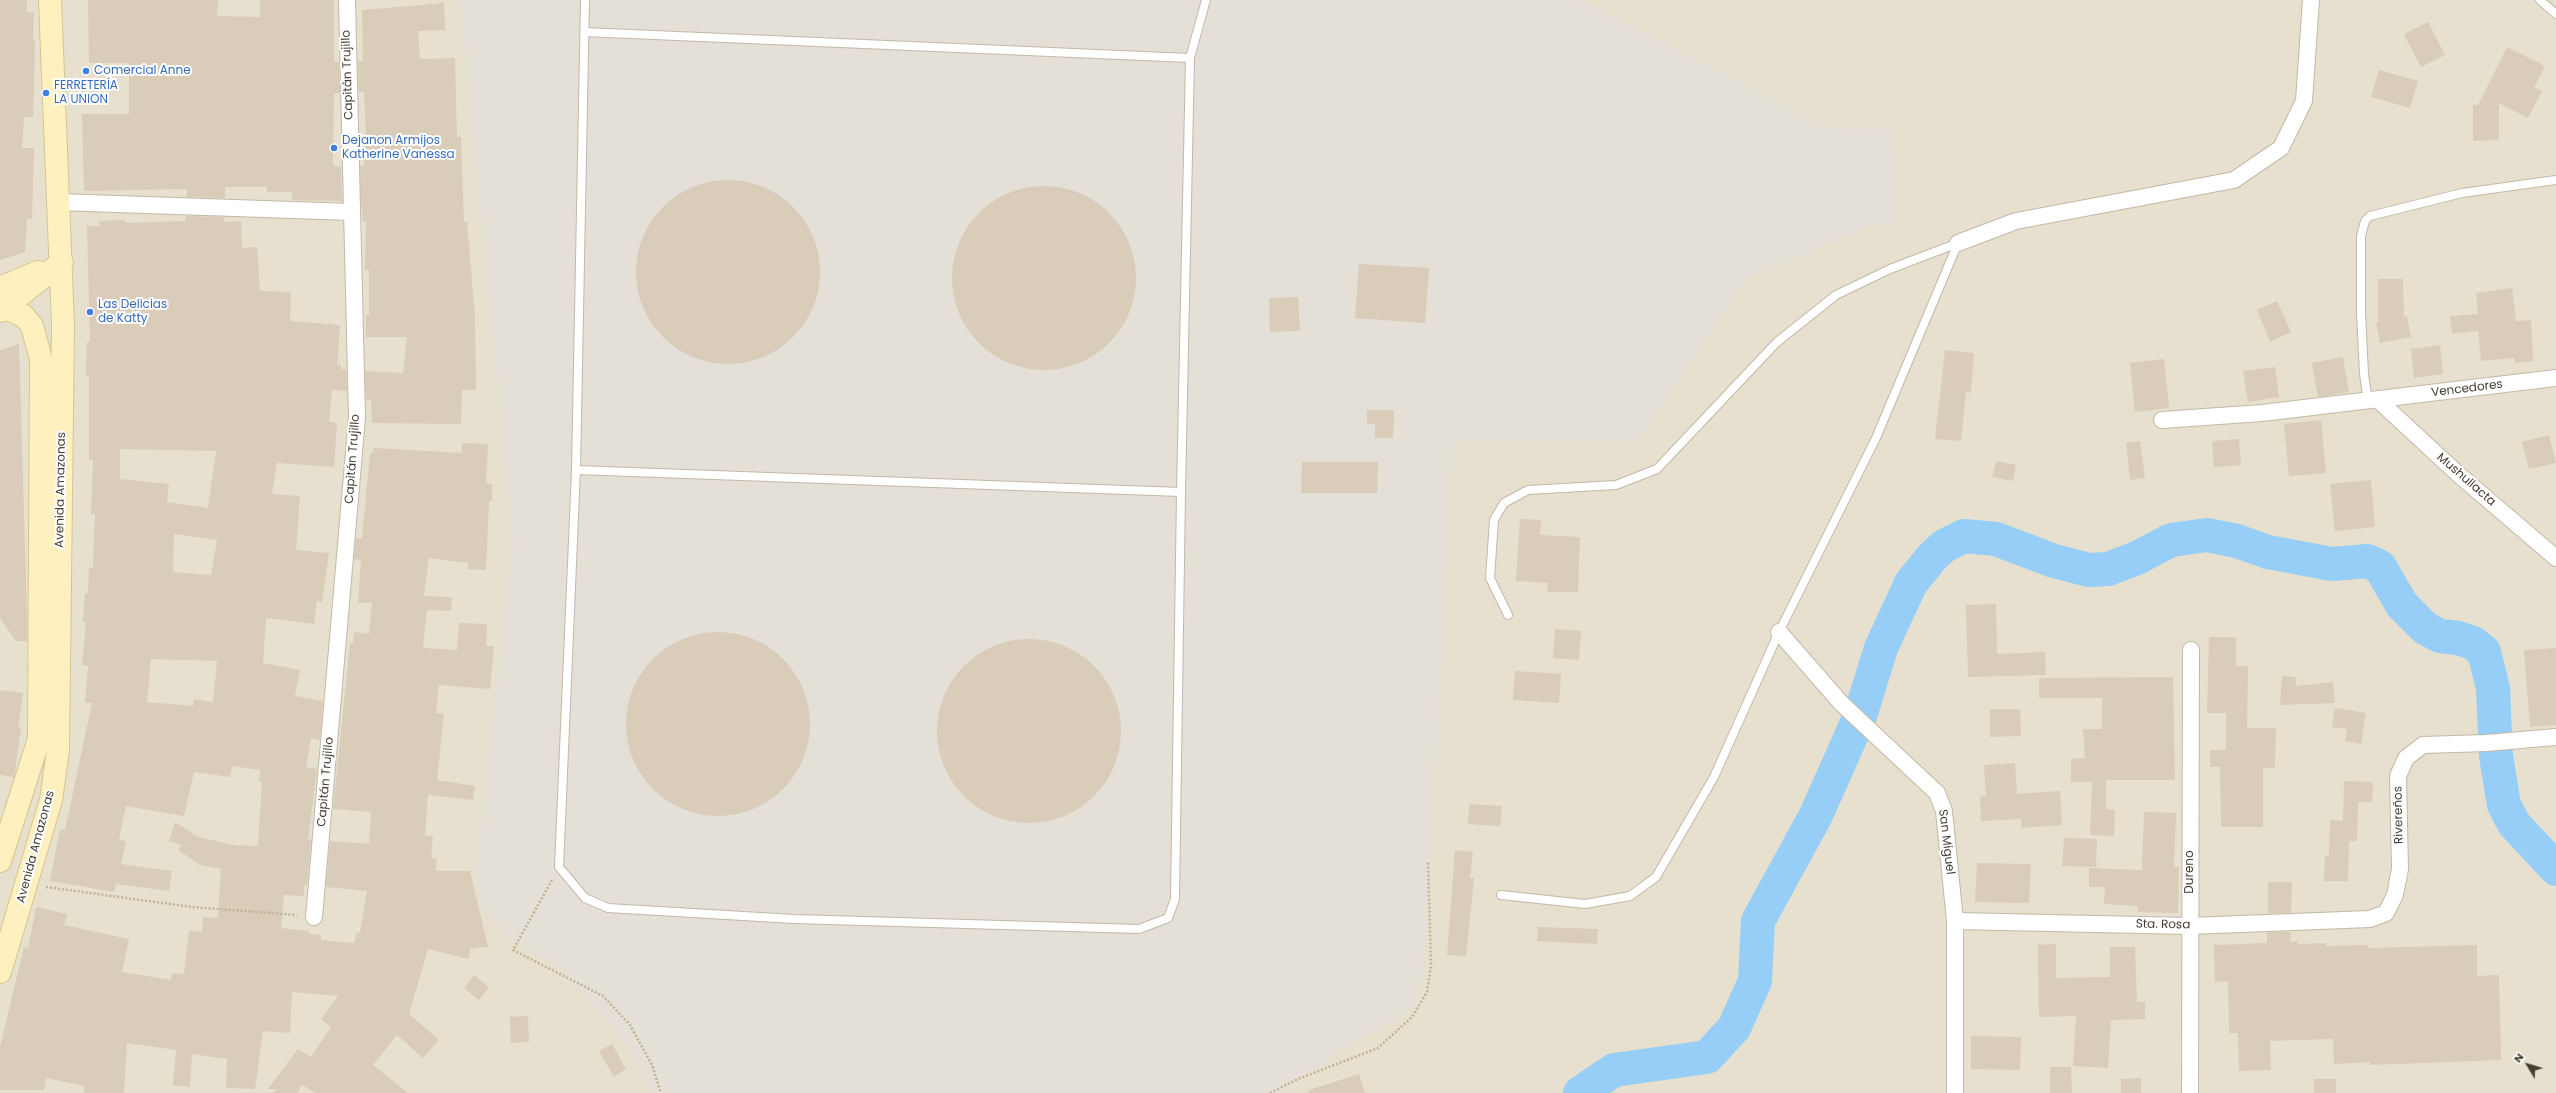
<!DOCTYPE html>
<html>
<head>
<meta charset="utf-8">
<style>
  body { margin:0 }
  #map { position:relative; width:2556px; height:1093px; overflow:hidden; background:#f3eee1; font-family:Poppins,sans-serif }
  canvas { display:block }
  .north { position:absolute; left:2508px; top:1045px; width:40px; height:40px; -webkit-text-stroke:3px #fff; paint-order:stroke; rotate:308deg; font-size:11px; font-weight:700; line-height:16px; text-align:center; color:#453d32 }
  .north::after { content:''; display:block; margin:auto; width:14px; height:18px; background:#453d32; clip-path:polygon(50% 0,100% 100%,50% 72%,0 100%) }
</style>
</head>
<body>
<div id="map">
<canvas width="2556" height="1093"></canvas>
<div class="north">N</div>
</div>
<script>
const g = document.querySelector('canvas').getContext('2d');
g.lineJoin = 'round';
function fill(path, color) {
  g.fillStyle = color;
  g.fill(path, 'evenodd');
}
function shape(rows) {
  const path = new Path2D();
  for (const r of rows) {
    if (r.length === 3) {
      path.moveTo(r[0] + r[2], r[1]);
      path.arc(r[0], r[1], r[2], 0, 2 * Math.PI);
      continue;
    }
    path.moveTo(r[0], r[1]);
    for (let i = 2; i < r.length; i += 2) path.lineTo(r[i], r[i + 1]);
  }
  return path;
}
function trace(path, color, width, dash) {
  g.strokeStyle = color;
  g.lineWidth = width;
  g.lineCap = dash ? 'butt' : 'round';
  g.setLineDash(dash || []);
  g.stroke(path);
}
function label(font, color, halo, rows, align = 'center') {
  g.font = font + ' Poppins,sans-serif';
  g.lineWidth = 4;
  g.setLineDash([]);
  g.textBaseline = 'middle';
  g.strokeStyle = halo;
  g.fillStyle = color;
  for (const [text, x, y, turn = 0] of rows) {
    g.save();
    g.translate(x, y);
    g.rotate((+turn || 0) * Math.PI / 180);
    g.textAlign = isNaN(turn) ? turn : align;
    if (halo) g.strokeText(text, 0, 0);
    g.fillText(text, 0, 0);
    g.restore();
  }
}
fill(shape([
  [0,0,2556,0,2556,1093,0,1093]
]), '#e7e0cf');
fill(shape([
  [460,0,1581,0,1828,128,1893,129,1900,222,1869,226,1745,280,1638,440,1454,440,1427,932,1417,1005,1299,1077,1277,1093,650,1093,628,1047,607,1020,555,964,507,935,481,907,476,867,513,541]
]), '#e4dfd7');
trace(shape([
  [1580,1093,1614,1070,1707,1057,1734,1028,1755,981,1758,921,1816,815,1860,716,1881,648,1911,583,1933,556,1944,546,1964,536,1996,539,2054,561,2089,570,2108,569,2137,558,2171,540,2207,535,2237,541,2268,552,2332,564,2368,561,2380,567,2402,605,2425,628,2440,636,2458,638,2473,643,2484,652,2493,688,2496,756,2504,805,2514,824,2556,869]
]), '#96cef7', 34);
fill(shape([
  [0,0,27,0,27,12,34,12,33,40,35,40,33,117,24,117,22,148,34,148,32,219,27,219,25,252,0,260],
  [88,0,218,0,217,16,260,17,260,0,334,0,334,62,339,62,340,93,334,93,333,163,335,166,341,166,342,201,292,200,292,192,267,192,267,187,225,187,225,198,187,197,187,189,84,191,82,114,129,114,129,63,89,63],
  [444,3,445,30,418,31,420,59,455,58,457,137,461,137,464,222,467,222,475,317,476,390,462,390,461,424,372,423,371,400,366,399,365,371,403,373,407,337,366,337,366,315,369,315,369,270,365,270,366,221,363,222,361,201,360,165,364,165,364,141,366,141,364,92,359,92,358,61,363,61,362,10],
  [2428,22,2445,55,2421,67,2404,34],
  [2507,47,2545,66,2534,87,2542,91,2528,118,2499,103,2499,140,2473,141,2473,105,2478,105],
  [2379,70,2418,81,2410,108,2371,97],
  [728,272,92],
  [1044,278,92],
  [186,216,224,217,224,222,241,221,242,248,257,247,260,291,291,292,290,321,340,325,337,365,341,365,341,369,346,369,347,391,332,390,329,422,337,423,334,467,277,463,272,494,300,496,296,550,329,553,322,602,317,601,314,624,266,618,263,663,300,670,295,696,323,701,320,740,311,738,306,767,317,769,308,839,311,840,307,885,304,885,304,896,284,895,281,928,309,931,309,934,321,935,321,940,354,943,357,932,360,933,367,891,326,887,330,841,369,844,371,812,333,809,350,643,353,643,354,632,369,634,372,603,358,603,361,560,354,559,356,538,362,539,370,453,373,453,373,448,462,453,462,443,488,444,486,483,492,484,492,501,489,501,486,570,468,569,468,563,429,558,424,596,452,597,451,611,427,610,423,648,457,650,459,623,487,624,486,646,494,646,490,689,439,685,436,713,444,714,437,780,475,786,473,800,428,795,425,836,433,836,431,858,437,859,436,871,470,871,488,947,471,948,468,959,428,949,409,1014,439,1040,423,1058,397,1035,373,1065,408,1093,316,1093,302,1085,297,1093,273,1093,276,1089,268,1089,298,1049,311,1057,331,1027,321,1019,338,996,292,992,290,1033,263,1031,255,1089,226,1088,227,1059,192,1054,190,1087,173,1085,176,1050,127,1043,124,1093,84,1093,84,1086,46,1078,44,1090,0,1090,0,1047,24,947,28,948,36,907,67,914,64,925,129,939,122,972,171,980,172,973,184,974,189,931,202,932,203,917,218,918,221,869,200,865,178,850,182,845,169,841,175,822,198,837,234,845,258,846,262,782,259,782,260,770,232,766,230,777,194,772,184,816,126,806,119,840,126,841,121,864,172,871,169,891,116,884,114,892,50,881,60,829,65,830,92,703,85,703,88,666,82,665,86,622,83,622,85,593,88,593,89,568,93,568,95,514,91,514,93,460,89,460,89,376,86,375,87,342,90,342,87,226,100,226,99,221,125,220,126,223,185,221],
  [120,449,216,451,208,508,167,502,169,484,120,479],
  [174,534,217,540,211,575,173,572],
  [151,659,217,661,213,702,194,699,193,706,147,702],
  [1359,264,1429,268,1425,323,1355,318],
  [2378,279,2403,279,2404,317,2407,316,2411,337,2380,343,2376,323,2378,322],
  [2512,288,2516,321,2531,320,2533,361,2515,363,2514,358,2481,361,2478,331,2452,333,2450,316,2478,314,2476,293],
  [1298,297,1300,331,1270,332,1269,298],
  [2277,301,2291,332,2270,342,2257,310],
  [19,344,27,616,27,641,16,641,0,618,0,350],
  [2440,345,2443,374,2414,378,2411,349],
  [1945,350,1974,353,1971,393,1966,392,1961,441,1935,439],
  [2343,357,2349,392,2318,397,2312,363],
  [2164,359,2169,408,2135,412,2130,363],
  [2275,367,2279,397,2248,402,2243,371],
  [1367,410,1394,410,1393,438,1375,438,1375,424,1367,424],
  [2321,420,2326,473,2289,476,2284,424],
  [2549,435,2556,463,2529,469,2522,442],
  [2239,439,2241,465,2214,467,2212,441],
  [2140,441,2145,478,2130,480,2126,443],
  [1996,461,2016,465,2013,481,1992,477],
  [1302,462,1378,462,1377,493,1301,493],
  [2371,480,2375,527,2335,531,2330,484],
  [1520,519,1541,520,1540,535,1580,537,1578,592,1547,592,1548,583,1516,581],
  [1996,604,1997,654,2045,652,2046,675,1968,677,1966,605],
  [1555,629,1581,631,1579,660,1553,658],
  [718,724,92],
  [2209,637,2236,637,2236,666,2248,666,2247,728,2276,728,2275,768,2263,768,2263,827,2221,827,2220,767,2210,767,2210,750,2226,750,2226,713,2207,713],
  [1029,731,92],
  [2556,648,2556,725,2530,727,2524,650],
  [1515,671,1561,674,1559,703,1513,700],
  [2282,676,2296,677,2296,686,2333,682,2335,703,2280,705],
  [2173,677,2175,780,2106,780,2106,809,2115,810,2114,836,2090,835,2092,782,2071,782,2071,759,2085,758,2083,729,2102,729,2102,698,2039,698,2039,678],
  [0,690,23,693,18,727,21,728,14,777,0,775],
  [2335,708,2366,713,2361,744,2345,741,2347,729,2332,727],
  [1990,709,2020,709,2021,736,1990,737],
  [2015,763,2017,794,2060,791,2062,825,2021,828,2021,819,1981,821,1980,797,1986,796,1984,765],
  [2344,781,2373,782,2372,802,2358,802,2357,841,2349,841,2348,881,2324,881,2325,856,2329,856,2330,820,2343,821],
  [1469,804,1502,806,1500,826,1468,824],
  [2144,812,2176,813,2174,867,2179,867,2178,913,2138,912,2138,906,2104,904,2105,887,2089,887,2089,868,2142,870],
  [2064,838,2097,839,2096,867,2062,866],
  [1455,850,1473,852,1470,878,1474,878,1466,956,1447,955],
  [1977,863,2031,864,2029,903,1975,902],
  [2268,882,2292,882,2291,913,2268,913],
  [1538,927,1598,929,1597,944,1537,941],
  [2267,932,2291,932,2290,942,2298,941,2298,944,2326,943,2326,946,2368,945,2368,948,2477,945,2477,976,2499,975,2501,1060,2370,1065,2370,1062,2334,1064,2333,1039,2270,1041,2271,1070,2239,1071,2238,1033,2229,1033,2228,981,2215,982,2214,945,2267,943],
  [2056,944,2056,978,2110,977,2110,947,2135,947,2137,1002,2145,1002,2145,1019,2111,1020,2108,1068,2073,1066,2076,1016,2039,1017,2038,945],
  [474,975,489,987,479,1000,464,988],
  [528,1016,529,1042,511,1043,510,1017],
  [1971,1036,2021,1037,2020,1070,1971,1069],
  [612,1044,626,1069,614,1077,599,1051],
  [2050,1067,2071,1067,2072,1093,2050,1093],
  [1359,1074,1365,1093,1309,1093,1309,1090],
  [2141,1078,2141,1093,2121,1093,2121,1079],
  [2314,1079,2336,1079,2336,1093,2314,1093]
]), '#d9ccb9');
const lane = shape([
  [585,0,576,470,559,867,585,898,608,908,794,919,1139,929,1168,918,1175,899,1181,492,1190,58,1206,0],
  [2540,0,2556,14],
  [584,32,1190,58],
  [2368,401,2364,374,2361,313,2361,236,2365,221,2370,216,2462,193,2556,180],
  [576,470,1181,492],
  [1508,615,1490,578,1494,520,1504,503,1528,490,1616,485,1657,469,1777,342,1836,295,1890,269,1958,243],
  [1501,895,1585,904,1630,896,1656,877,1714,777,1779,632,1876,438,1958,243]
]);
const street = shape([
  [58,202,352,212],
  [1958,243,2016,221,2234,180,2281,148,2304,101,2311,0],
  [2377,399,2458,474,2556,558],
  [2162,420,2262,413,2556,378],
  [1779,632,1841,703,1937,793,1944,811,1955,921,1955,1093],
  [314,917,357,417,347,0],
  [1955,921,2189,926,2370,919,2386,913,2395,895,2400,869,2398,776,2406,758,2423,745,2486,743,2556,737],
  [2190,1093,2191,650]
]);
const secondary = shape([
  [0,288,38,272],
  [0,311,62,262],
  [0,861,39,739,41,359,32,326,24,316,5,308],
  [0,972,51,800,58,750,63,325,50,0]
]);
trace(lane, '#c2b9a6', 10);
trace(street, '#c2b9a6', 18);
trace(secondary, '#d8c58c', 24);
trace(shape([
  [552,880,513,950,603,996,630,1025,652,1065,661,1093],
  [46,887,192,907,297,915],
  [1270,1093,1298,1079,1378,1048,1412,1017,1427,992,1431,966,1428,861]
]), '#c2b293', 2.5, [2, 2]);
trace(lane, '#fff', 8);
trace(street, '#fff', 16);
trace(secondary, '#fff0bf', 22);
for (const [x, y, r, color] of [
  [86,71,4,"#3f7fe0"],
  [46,93,4,"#3f7fe0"],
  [334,148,4,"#3f7fe0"],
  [90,312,4,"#3f7fe0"]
]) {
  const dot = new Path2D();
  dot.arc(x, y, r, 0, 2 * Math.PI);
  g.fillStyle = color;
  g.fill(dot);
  trace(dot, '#fff', 1.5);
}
label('12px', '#366cbe', '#fff', [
  ["Comercial Anne",94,71],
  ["FERRETERÍA",54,86],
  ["LA UNION",54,100],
  ["Dejanon Armijos",342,141],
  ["Katherine Vanessa",342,155],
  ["Las Delicias",98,305],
  ["de Katty",98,319]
], 'left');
label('12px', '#453d32', '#fff', [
  ["Capitán Trujillo",348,75,-92],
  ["Vencedores",2467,389,-7],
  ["Capitán Trujillo",353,459,-86],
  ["Mushullacta",2466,480,41],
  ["Avenida Amazonas",61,490,-89],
  ["Capitán Trujillo",326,782,-85],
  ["Rivereños",2399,815,-91],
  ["San Miguel",1946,842,83],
  ["Avenida Amazonas",36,847,-75],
  ["Dureno",2190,872,-90],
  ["Sta. Rosa",2163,925,1]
]);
</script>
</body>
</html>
